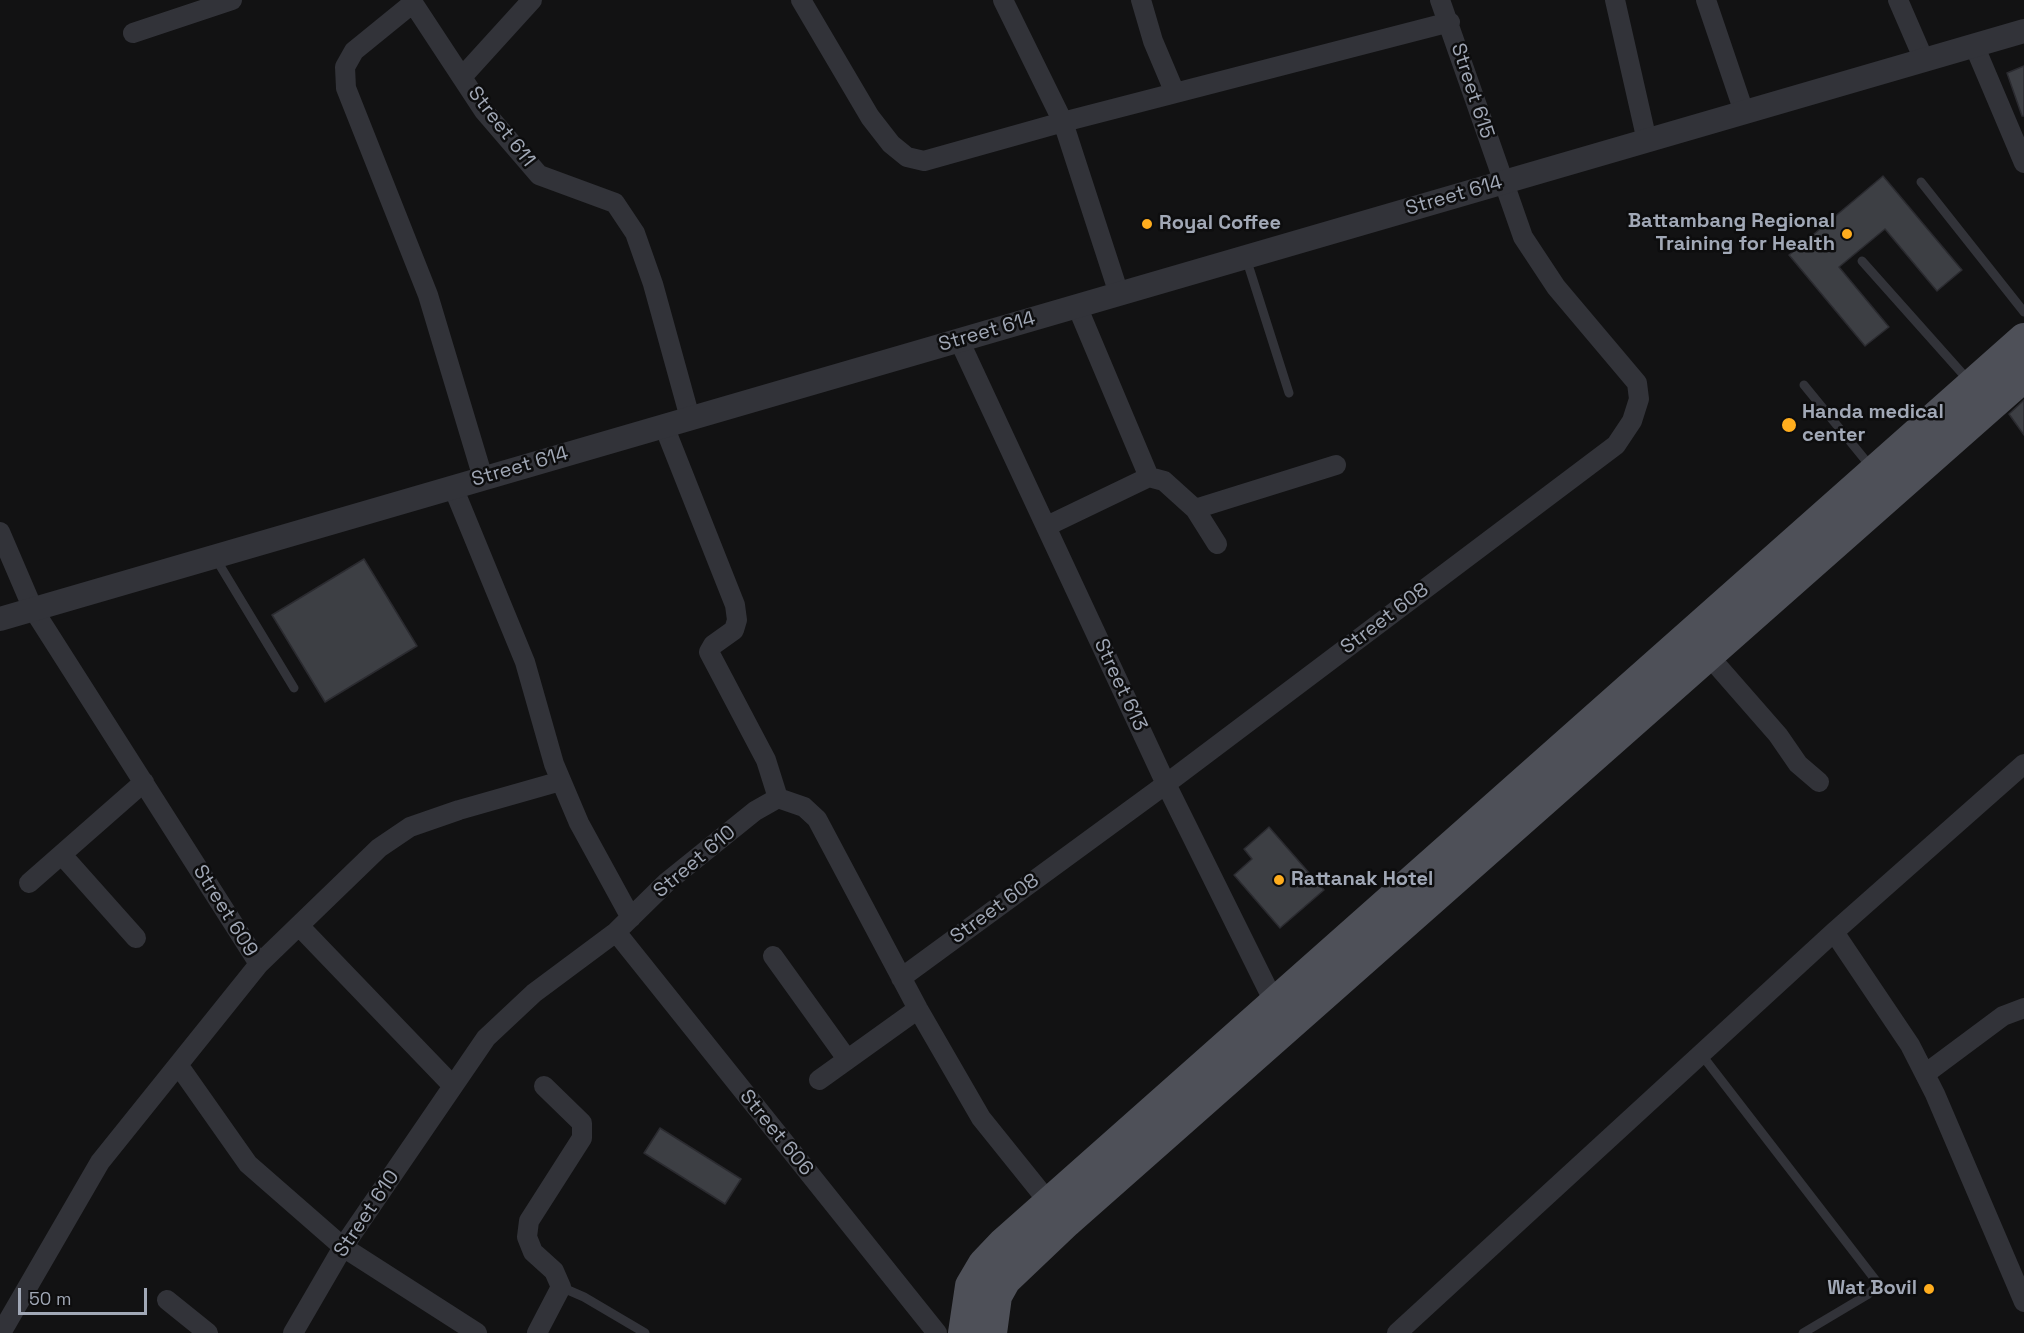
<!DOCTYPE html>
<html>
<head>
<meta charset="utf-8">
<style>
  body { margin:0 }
  #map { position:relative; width:2024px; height:1333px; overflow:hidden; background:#121213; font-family:"Space Grotesk",sans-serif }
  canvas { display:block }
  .scale { position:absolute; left:18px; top:1288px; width:129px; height:27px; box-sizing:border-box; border:3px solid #a1a8b6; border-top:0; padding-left:8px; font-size:18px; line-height:21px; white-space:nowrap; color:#a1a8b6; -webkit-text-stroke:4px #0d0d0e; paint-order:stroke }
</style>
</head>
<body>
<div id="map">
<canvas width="2024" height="1333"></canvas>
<div class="scale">50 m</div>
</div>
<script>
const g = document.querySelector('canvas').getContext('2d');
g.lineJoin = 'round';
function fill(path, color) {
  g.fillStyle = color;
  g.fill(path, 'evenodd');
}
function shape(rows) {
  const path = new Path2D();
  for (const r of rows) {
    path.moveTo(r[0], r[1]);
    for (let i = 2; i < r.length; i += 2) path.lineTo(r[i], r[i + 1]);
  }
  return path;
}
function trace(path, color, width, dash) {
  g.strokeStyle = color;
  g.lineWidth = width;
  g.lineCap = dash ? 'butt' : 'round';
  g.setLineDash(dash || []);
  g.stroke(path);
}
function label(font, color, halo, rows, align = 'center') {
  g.font = font + ' "Space Grotesk",sans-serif';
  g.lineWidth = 5;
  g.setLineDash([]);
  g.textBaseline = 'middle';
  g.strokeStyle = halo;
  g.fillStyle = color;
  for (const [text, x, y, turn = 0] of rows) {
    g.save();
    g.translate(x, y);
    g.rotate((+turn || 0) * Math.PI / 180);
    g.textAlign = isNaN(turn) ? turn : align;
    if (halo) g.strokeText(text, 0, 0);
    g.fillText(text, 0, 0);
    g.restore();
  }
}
const building = shape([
  [2024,66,2024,116,2022,116,2007,73,2024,66],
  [1883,176,1962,270,1937,291,1885,229,1839,267,1889,327,1865,346,1789,255,1883,176],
  [2024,400,2024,435,2009,414,2024,400],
  [364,559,417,646,325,702,272,615,364,559],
  [1269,827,1324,890,1280,928,1234,875,1252,859,1244,849,1269,827],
  [660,1128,741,1179,725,1204,644,1153,660,1128]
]);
fill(building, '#3d3f44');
trace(building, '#2b2b30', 1.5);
trace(shape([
  [1921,182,2024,312],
  [1246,258,1289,393],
  [1862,261,1969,381],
  [1804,385,1871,467],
  [216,559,294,688],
  [1701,1054,1877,1282,1875,1288,1867,1295,1803,1333],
  [561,1287,584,1297,645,1333]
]), '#323339', 9);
trace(shape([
  [411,0,484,111,539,175,615,203,635,233,653,284,690,418],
  [801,0,870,117,891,144,907,157,924,161,1063,122,1450,22],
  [1003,0,1063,122,1119,294],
  [1141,0,1153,41,1175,93],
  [1615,0,1647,141],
  [1706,0,1744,112],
  [1898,0,1924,60],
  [413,3,354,51,345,67,346,88,428,295,483,478],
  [133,33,232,0],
  [1974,45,2024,163],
  [462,77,532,0],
  [1077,306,1149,477,1164,481,1195,509,1217,544],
  [959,340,1166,784,1279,1012],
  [664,426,735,605,737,620,734,630,713,645,709,652,766,760,778,798],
  [453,487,525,662,554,764,579,823,631,918],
  [1195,509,1336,465],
  [1047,526,1149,477],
  [0,532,33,609,259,964],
  [1708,655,1778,735,1798,764,1819,782],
  [62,855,136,938],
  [29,883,144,782],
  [298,927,303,930,453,1086],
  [616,932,937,1333],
  [1834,932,1910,1045,1935,1094,2024,1302],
  [773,956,847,1059],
  [901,978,1166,784,1616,445,1632,421,1639,399,1637,383,1556,287,1523,237,1440,0],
  [179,1066,248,1164,343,1247,477,1333],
  [1925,1074,2003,1016,2024,1008],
  [819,1080,918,1009],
  [167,1300,208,1333],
  [1,1333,100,1162,259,964,379,848,410,827,459,810,561,781],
  [293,1333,343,1247,486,1038,534,993,616,932,667,882,755,811,778,798,804,807,817,819,918,1009,981,1118,1055,1210],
  [537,1333,561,1287,554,1271,533,1252,527,1237,529,1221,582,1138,582,1123,544,1086],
  [1397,1333,1834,932,2024,764]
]), '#323339', 20);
trace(shape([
  [0,619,2024,31]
]), '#323339', 24);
trace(shape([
  [964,1333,971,1286,984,1264,1003,1244,2024,339],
  [991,1333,996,1296,1005,1280,1066,1222,2024,376]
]), '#4e5058', 32);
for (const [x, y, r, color] of [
  [1147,224,6,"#ffad1e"],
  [1847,234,6,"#ffad1e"],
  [1789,425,8,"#ffad1e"],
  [1279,880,6,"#ffad1e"],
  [1929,1289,6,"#ffad1e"]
]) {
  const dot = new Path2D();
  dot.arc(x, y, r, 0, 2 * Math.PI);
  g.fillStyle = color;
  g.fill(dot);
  trace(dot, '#0d0d0e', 2);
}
label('20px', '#a1a8b6', '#0d0d0e', [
  ["Street 615",1472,91,72],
  ["Street 611",501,127,52],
  ["Street 614",1454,196,-16],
  ["Street 614",987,332,-16],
  ["Street 614",520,467,-16],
  ["Street 608",1385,619,-37],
  ["Street 613",1120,685,65],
  ["Street 610",695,862,-40],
  ["Street 608",995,909,-36],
  ["Street 609",225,911,58],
  ["Street 606",776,1133,51],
  ["Street 610",367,1214,-56]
]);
label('bold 20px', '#a1a8b6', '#0d0d0e', [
  ["Battambang Regional",1835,222,"right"],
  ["Training for Health",1835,245,"right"],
  ["Royal Coffee",1159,224],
  ["Handa medical",1802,413],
  ["center",1802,436],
  ["Rattanak Hotel",1291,880],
  ["Wat Bovil",1917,1289,"right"]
], 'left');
</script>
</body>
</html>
